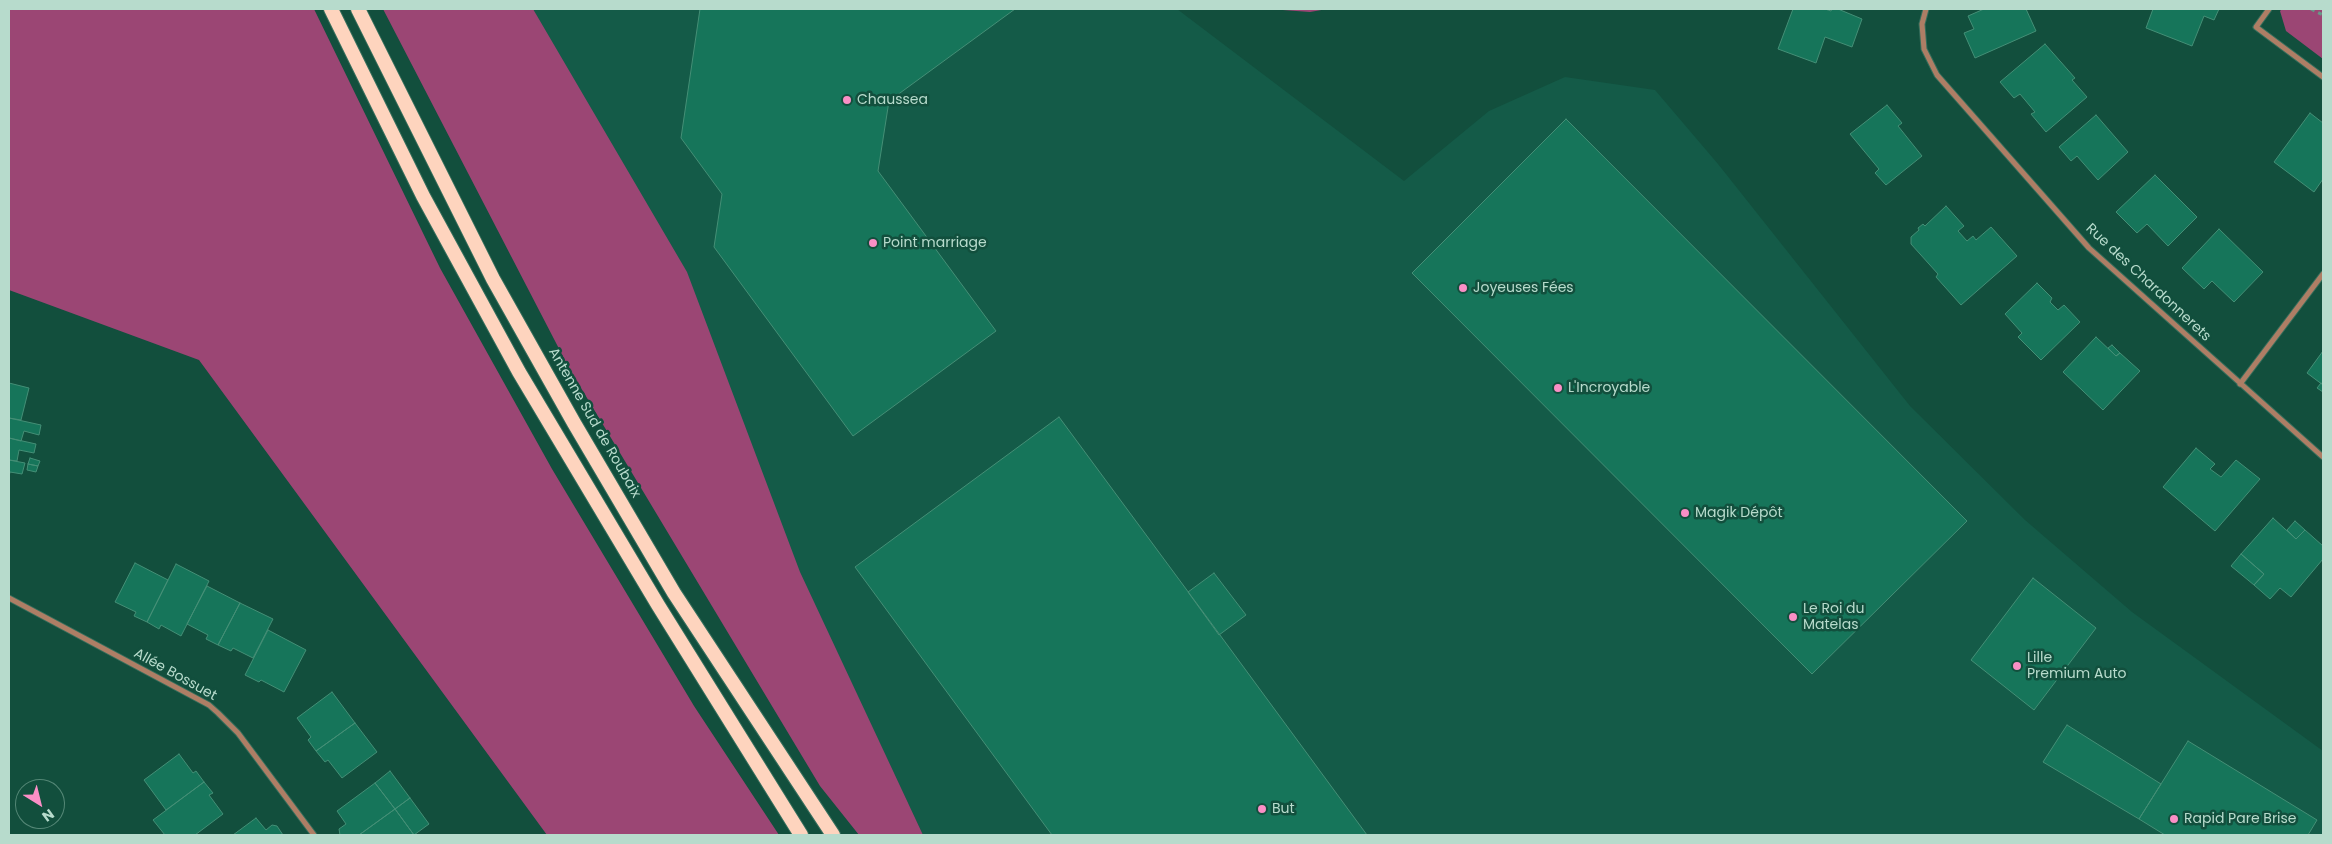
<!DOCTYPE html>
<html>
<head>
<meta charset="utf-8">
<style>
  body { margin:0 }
  #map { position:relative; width:2332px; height:844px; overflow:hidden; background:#124f3d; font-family:Poppins,sans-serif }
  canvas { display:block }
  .frame { position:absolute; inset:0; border:10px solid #b7dbcc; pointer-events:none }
  .north { position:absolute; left:15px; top:779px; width:50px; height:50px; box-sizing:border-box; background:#124f3d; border:1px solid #548776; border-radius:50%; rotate:144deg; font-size:14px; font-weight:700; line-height:20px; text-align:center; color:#b7dbcc }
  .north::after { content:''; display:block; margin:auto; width:18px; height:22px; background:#fa8fc6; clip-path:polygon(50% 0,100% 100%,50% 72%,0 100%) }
</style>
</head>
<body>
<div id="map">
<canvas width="2332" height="844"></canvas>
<div class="frame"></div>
<div class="north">N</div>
</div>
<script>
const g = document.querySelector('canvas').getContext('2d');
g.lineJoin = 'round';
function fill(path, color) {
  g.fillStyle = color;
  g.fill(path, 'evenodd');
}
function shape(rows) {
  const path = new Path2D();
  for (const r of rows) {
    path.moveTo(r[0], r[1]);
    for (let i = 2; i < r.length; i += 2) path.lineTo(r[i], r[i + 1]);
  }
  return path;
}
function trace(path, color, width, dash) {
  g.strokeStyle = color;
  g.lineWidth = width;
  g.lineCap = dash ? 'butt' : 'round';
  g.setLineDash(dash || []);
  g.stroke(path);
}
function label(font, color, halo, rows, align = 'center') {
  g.font = font + ' Poppins,sans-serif';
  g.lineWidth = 5;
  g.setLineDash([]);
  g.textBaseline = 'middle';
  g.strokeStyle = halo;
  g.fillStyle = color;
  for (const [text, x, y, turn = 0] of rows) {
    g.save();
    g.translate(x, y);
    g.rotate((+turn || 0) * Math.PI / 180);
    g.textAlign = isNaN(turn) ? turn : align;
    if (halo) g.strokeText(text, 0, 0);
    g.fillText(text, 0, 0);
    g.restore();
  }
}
fill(shape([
  [533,9,1177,9,1404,181,1489,111,1565,77,1655,90,1718,164,1910,406,2025,520,2132,612,2323,751,2323,835,923,835]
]), '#145b48');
fill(shape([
  [9,9,314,9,440,268,552,469,694,706,779,835,547,835,199,360,9,290],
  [383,9,533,9,687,272,800,572,923,835,859,835,820,786,569,368],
  [1269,9,1291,10,1327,9,1310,12],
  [2282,9,2323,9,2323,59,2286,31,2280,11]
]), '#9b4674');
const building = shape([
  [700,9,1015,9,889,101,878,171,996,331,853,436,714,247,722,194,681,138,700,9],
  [1793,9,1825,9,1831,11,1832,9,1838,9,1862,19,1852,47,1825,37,1816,63,1778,49,1793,9],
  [1984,9,2026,9,2036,31,1975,58,1964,33,1974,29,1968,16,1984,9],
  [2153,9,2219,9,2214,20,2204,16,2192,46,2146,28,2153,9],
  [2045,44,2075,78,2072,80,2087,97,2046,132,2031,114,2035,112,2020,94,2014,98,2000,82,2045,44],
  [1887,105,1902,123,1898,126,1922,156,1886,185,1875,173,1879,169,1850,134,1887,105],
  [2310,113,2323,123,2323,179,2314,192,2274,162,2310,113],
  [2096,115,2128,152,2098,180,2077,156,2071,161,2059,147,2096,115],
  [1566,119,1967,521,1812,674,1412,273,1566,119],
  [2155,175,2197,217,2168,246,2147,224,2137,233,2116,212,2155,175],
  [1946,206,1964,226,1958,231,1967,241,1973,236,1976,240,1991,227,2017,256,1961,305,1936,277,1938,274,1911,244,1911,237,1919,230,1918,228,1923,224,1925,226,1946,206],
  [2219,229,2263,272,2234,302,2212,281,2204,289,2182,268,2219,229],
  [2037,283,2052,298,2050,302,2058,310,2064,305,2080,322,2041,360,2018,337,2022,333,2005,314,2037,283],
  [2096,337,2116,356,2120,353,2140,371,2103,410,2063,372,2096,337],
  [2112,345,2120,353,2116,356,2108,348,2112,345],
  [2323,351,2323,385,2307,373,2323,351],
  [9,383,29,388,21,420,9,418,9,383],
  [2321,383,2323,385,2323,392,2317,388,2321,383],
  [1059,417,1206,616,1367,835,1052,835,855,567,1059,417],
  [9,418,41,425,39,435,24,431,21,441,9,438,9,418],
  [9,438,36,444,34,453,19,450,17,461,9,460,9,438],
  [2196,448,2215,464,2210,469,2221,477,2236,460,2260,479,2215,531,2163,487,2196,448],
  [30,458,40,461,38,466,28,464,30,458],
  [9,460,25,463,22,474,10,472,9,477,9,460],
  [28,464,38,466,36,472,27,470,28,464],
  [2273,518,2296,539,2305,530,2323,546,2323,559,2291,597,2280,588,2270,599,2254,585,2264,574,2241,554,2273,518],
  [2295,521,2305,530,2296,539,2287,530,2295,521],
  [2241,554,2264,574,2254,585,2231,566,2241,554],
  [135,563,168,580,147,622,134,616,136,612,115,602,135,563],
  [176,564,209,581,181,636,161,625,159,629,147,622,176,564],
  [1214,573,1246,615,1219,635,1188,592,1214,573],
  [2033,578,2096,628,2034,710,1971,660,2033,578],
  [207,586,240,603,218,645,206,639,208,635,187,624,207,586],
  [240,603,273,619,253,658,233,648,231,651,218,645,240,603],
  [268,630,306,650,284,692,261,680,259,682,245,675,268,630],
  [332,692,355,723,316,751,308,740,311,737,297,718,332,692],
  [355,723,377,752,342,778,328,760,325,762,316,751,355,723],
  [2067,725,2161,784,2139,819,2043,762,2067,725],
  [2188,741,2317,820,2308,835,2165,835,2139,819,2188,741],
  [179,754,193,773,196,771,204,782,166,810,144,780,179,754],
  [390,771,410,798,395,809,375,783,390,771],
  [204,782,213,793,209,795,223,814,195,835,165,835,153,820,204,782],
  [375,783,395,809,359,835,340,835,339,829,346,824,337,811,375,783],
  [410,798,429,824,414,835,395,809,410,798],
  [395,809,414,835,359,835,395,809],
  [256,818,266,830,272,825,277,826,283,835,233,835,256,818]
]);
fill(building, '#16755a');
trace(building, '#448f76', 1);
const minor = shape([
  [1926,9,1922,24,1924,49,1937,75,2089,248,2323,457],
  [2269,9,2256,27,2323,77],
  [2240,384,2323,274],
  [9,598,209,705,218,713,238,733,314,835]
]);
const trunk = shape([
  [331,9,423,196,519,372,658,605,801,835],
  [358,9,493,279,574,423,674,593,833,835]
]);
trace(minor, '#366e5c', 7);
trace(trunk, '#366e5c', 16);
trace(shape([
  [2311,9,2323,15]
]), '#689888', 3, [4, 4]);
trace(minor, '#ae7e65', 5);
trace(trunk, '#fed4be', 14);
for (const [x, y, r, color] of [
  [847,100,5,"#fa8fc6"],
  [873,243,5,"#fa8fc6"],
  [1463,288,5,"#fa8fc6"],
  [1558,388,5,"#fa8fc6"],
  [1685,513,5,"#fa8fc6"],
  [1793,617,5,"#fa8fc6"],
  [2017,666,5,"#fa8fc6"],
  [1262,809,5,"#fa8fc6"],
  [2174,819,5,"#fa8fc6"]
]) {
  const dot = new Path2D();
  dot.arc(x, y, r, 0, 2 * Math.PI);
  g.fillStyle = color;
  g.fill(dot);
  trace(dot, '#124f3d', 2);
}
label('14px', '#b7dbcc', '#124f3d', [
  ["Chaussea",857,100],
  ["Point marriage",883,243],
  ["Joyeuses Fées",1473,288],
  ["L'Incroyable",1568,388],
  ["Magik Dépôt",1695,513],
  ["Le Roi du",1803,609],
  ["Matelas",1803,625],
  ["Lille",2027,658],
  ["Premium Auto",2027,674],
  ["But",1272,809],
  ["Rapid Pare Brise",2184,819]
], 'left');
label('14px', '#b7dbcc', '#124f3d', [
  ["Rue des Chardonnerets",2148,283,43],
  ["Antenne Sud de Roubaix",594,423,60],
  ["Allée Bossuet",175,675,29]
]);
</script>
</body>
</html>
